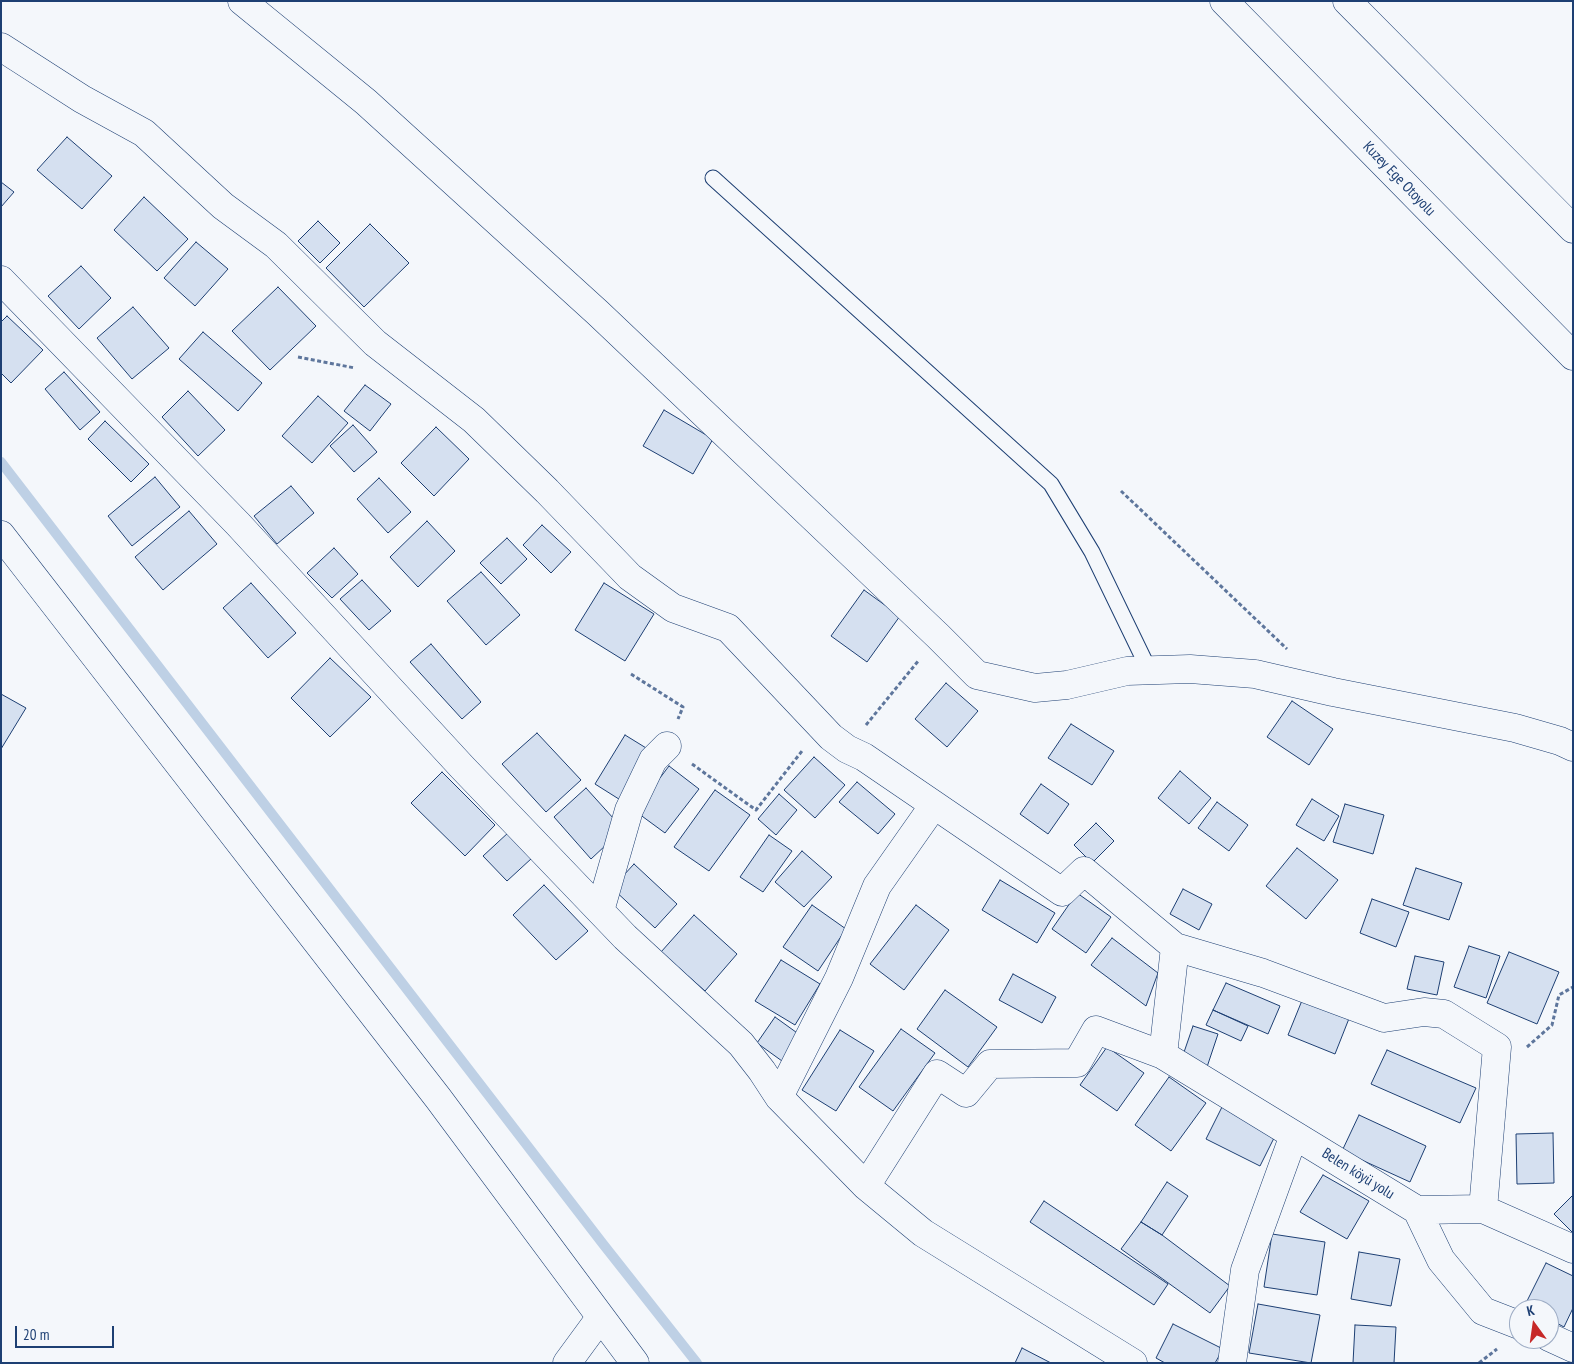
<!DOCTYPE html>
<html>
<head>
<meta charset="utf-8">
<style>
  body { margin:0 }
  #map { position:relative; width:1574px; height:1364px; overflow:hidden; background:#f4f7fb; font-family:"PT Sans Narrow",sans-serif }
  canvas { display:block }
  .frame { position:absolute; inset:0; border:2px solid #1d3f73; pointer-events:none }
  .north { position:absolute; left:1509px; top:1299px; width:50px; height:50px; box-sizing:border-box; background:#f4f7fb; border:1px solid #9eadc5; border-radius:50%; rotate:346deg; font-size:14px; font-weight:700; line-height:20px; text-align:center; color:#1d3f73 }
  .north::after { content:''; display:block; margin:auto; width:18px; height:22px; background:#c62828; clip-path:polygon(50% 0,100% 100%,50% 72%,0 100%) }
  .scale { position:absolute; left:15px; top:1326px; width:99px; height:22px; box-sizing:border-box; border:2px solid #1d3f73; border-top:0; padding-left:6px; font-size:15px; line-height:18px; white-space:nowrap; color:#1d3f73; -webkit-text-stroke:4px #f4f7fb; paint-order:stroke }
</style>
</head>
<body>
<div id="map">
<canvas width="1574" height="1364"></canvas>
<div class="frame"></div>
<div class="north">K</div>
<div class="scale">20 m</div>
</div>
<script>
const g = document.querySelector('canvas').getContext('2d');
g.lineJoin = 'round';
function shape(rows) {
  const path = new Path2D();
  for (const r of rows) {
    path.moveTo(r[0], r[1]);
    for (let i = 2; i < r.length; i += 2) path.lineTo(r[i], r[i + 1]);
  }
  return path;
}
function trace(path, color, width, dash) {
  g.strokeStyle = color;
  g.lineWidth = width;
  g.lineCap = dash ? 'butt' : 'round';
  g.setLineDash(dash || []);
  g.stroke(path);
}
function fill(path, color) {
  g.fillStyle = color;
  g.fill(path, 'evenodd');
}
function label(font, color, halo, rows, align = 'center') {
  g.font = font + ' "PT Sans Narrow",sans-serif';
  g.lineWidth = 4;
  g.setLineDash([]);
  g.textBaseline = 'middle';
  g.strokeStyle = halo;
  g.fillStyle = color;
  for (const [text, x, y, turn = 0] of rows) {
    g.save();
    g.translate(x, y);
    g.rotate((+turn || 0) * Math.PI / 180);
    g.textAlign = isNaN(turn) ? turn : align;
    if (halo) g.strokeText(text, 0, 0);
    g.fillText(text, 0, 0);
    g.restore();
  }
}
trace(shape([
  [1,462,603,1244,697,1363]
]), '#bed0e5', 10);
const building = shape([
  [67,137,112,176,82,209,37,170,67,137],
  [1,182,14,192,1,207,1,182],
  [144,197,188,239,157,271,114,230,144,197],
  [318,221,340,243,320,263,298,241,318,221],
  [370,224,409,263,364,307,326,268,370,224],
  [196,242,228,269,195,306,164,278,196,242],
  [81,266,111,298,79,329,48,296,81,266],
  [278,287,316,326,270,370,232,331,278,287],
  [133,307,169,348,132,379,97,338,133,307],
  [7,316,43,350,11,383,1,373,1,322,7,316],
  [203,332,262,383,238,411,179,359,203,332],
  [64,372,100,412,80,430,45,389,64,372],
  [365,385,391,404,370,431,344,411,365,385],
  [188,391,225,430,198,456,162,417,188,391],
  [318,396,348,423,312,463,282,436,318,396],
  [664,410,713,439,693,474,643,446,664,410],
  [105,421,149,464,131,482,88,439,105,421],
  [353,425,377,452,354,472,330,446,353,425],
  [436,427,469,459,434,496,401,463,436,427],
  [155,477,180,507,132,546,108,516,155,477],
  [379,478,411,512,388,533,357,499,379,478],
  [291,486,314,513,277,544,254,516,291,486],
  [189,511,217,544,163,590,135,557,189,511],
  [427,521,455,551,418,587,390,557,427,521],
  [542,525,571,552,551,573,523,545,542,525],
  [507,538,527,559,501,584,480,563,507,538],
  [334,548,358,574,332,598,307,573,334,548],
  [481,572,520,615,486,645,447,601,481,572],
  [362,580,391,611,369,630,340,599,362,580],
  [251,583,296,633,268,658,223,608,251,583],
  [604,583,654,614,625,661,575,630,604,583],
  [864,590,900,616,867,662,831,636,864,590],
  [431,644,481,702,462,719,410,662,431,644],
  [330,658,371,697,330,737,291,698,330,658],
  [946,683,978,711,947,747,915,719,946,683],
  [1,694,26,708,1,749,1,694],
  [1292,701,1333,729,1309,765,1267,737,1292,701],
  [1071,724,1114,751,1092,785,1048,758,1071,724],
  [537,733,581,780,546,812,502,764,537,733],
  [625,735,651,751,622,801,595,784,625,735],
  [814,757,845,785,815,818,784,790,814,757],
  [669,766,699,789,665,833,635,811,669,766],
  [1180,771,1211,798,1189,824,1158,798,1180,771],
  [442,772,495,825,465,856,411,803,442,772],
  [857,782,895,814,878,834,839,802,857,782],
  [1041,784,1069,804,1048,834,1020,814,1041,784],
  [586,788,623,829,591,859,554,817,586,788],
  [715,790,750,815,709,871,674,847,715,790],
  [779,794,797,810,776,835,758,819,779,794],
  [1312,799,1339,816,1324,841,1296,825,1312,799],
  [1217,802,1248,825,1229,851,1198,828,1217,802],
  [1345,804,1384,815,1373,854,1333,842,1345,804],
  [1096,823,1114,841,1092,863,1074,845,1096,823],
  [509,832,532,858,507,881,483,856,509,832],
  [769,835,792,851,763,892,740,877,769,835],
  [1297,848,1338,880,1306,919,1266,886,1297,848],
  [802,851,832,877,804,907,775,882,802,851],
  [634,864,677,904,655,928,612,888,634,864],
  [1416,868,1462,883,1449,920,1403,905,1416,868],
  [1000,880,1055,913,1037,943,982,910,1000,880],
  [544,885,588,931,556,960,513,915,544,885],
  [1183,889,1212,904,1199,930,1170,914,1183,889],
  [1077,893,1111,917,1086,953,1052,929,1077,893],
  [1372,899,1409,912,1396,947,1360,933,1372,899],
  [812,905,846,929,818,971,783,947,812,905],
  [916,905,949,930,904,990,870,964,916,905],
  [694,915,737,954,705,991,661,952,694,915],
  [1112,938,1158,973,1146,1006,1091,965,1112,938],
  [1469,946,1500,956,1486,998,1454,987,1469,946],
  [1509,952,1559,972,1537,1024,1487,1003,1509,952],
  [1415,956,1444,962,1437,995,1407,989,1415,956],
  [781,960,820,984,795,1025,755,1001,781,960],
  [1013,974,1056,997,1042,1023,999,1000,1013,974],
  [1226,983,1280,1006,1268,1034,1213,1010,1226,983],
  [945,990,997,1027,968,1067,917,1029,945,990],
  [1303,998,1350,1016,1335,1054,1288,1035,1303,998],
  [1213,1010,1248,1026,1241,1041,1206,1025,1213,1010],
  [775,1017,800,1035,782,1061,757,1043,775,1017],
  [1193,1026,1218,1034,1205,1073,1182,1058,1193,1026],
  [901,1029,935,1053,893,1111,859,1087,901,1029],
  [840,1030,874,1051,836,1111,802,1090,840,1030],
  [1107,1047,1144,1073,1117,1111,1080,1085,1107,1047],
  [1387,1050,1476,1088,1460,1123,1371,1084,1387,1050],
  [1169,1077,1206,1103,1171,1151,1135,1125,1169,1077],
  [1222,1107,1276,1134,1260,1166,1206,1139,1222,1107],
  [1359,1115,1426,1146,1410,1182,1342,1151,1359,1115],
  [1553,1133,1554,1183,1517,1184,1516,1134,1553,1133],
  [1323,1175,1369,1201,1347,1239,1300,1212,1323,1175],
  [1167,1182,1188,1196,1162,1235,1141,1222,1167,1182],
  [1573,1195,1573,1233,1554,1214,1573,1195],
  [1044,1201,1168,1284,1154,1305,1030,1222,1044,1201],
  [1141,1222,1162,1235,1230,1286,1210,1313,1121,1249,1141,1222],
  [1272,1234,1325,1242,1317,1295,1264,1287,1272,1234],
  [1359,1252,1400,1259,1391,1306,1351,1299,1359,1252],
  [1546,1263,1573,1276,1573,1308,1564,1327,1549,1319,1549,1309,1528,1309,1524,1307,1546,1263],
  [1258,1304,1320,1315,1311,1363,1249,1353,1258,1304],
  [1173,1324,1223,1349,1215,1363,1165,1363,1156,1358,1173,1324],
  [1355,1325,1396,1327,1394,1363,1353,1363,1355,1325],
  [1022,1348,1051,1363,1015,1363,1022,1348]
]);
fill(building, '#d5e0f0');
trace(building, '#1d3f73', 1);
const lane = shape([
  [713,178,1051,484,1092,552,1149,670]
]);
const street = shape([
  [242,1,366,102,598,313,938,636,977,675,1035,688,1067,685,1127,671,1190,669,1255,674,1333,692,1515,728,1560,741,1573,747],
  [1,47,82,99,144,133,223,206,276,245,375,343,474,420,547,491,630,577,673,608,728,628,831,737,847,749,864,757,1062,892,1084,871,1175,947,1163,1055],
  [1,280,238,524,462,767,625,937,741,1044,762,1071,779,1097,866,1186,923,1233,1133,1363],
  [600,911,629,810,653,760,667,746],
  [1175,947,1263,973,1384,1018,1424,1012,1444,1014,1497,1047,1483,1209],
  [779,1097,839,978,877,886,934,805],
  [866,1186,937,1074,966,1093,990,1064,1077,1063,1096,1030,1163,1055,1417,1210,1441,1260,1483,1311,1519,1325],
  [1417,1210,1483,1209,1573,1249],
  [1549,1337,1573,1348],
  [567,1363,600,1318],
  [1232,1363,1245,1270,1294,1135]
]);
const secondary = shape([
  [1,535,438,1098,635,1363]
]);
const highway = shape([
  [1224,1,1573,356],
  [1347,1,1573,229]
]);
trace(lane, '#1d3f73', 17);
trace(street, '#1d3f73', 29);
trace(secondary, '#1d3f73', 29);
trace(highway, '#1d3f73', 29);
trace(shape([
  [298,357,355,368],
  [1121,491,1287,649],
  [631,674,683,707,678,719],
  [866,725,919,660],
  [692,764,756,810,802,751],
  [1527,1047,1552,1025,1559,995,1573,987],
  [1479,1363,1497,1349]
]), '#5e769c', 3, [4, 2.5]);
trace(lane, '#f4f7fb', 15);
trace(street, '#f4f7fb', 28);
trace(secondary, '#f4f7fb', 28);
trace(highway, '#f4f7fb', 28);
label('15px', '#1d3f73', '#f4f7fb', [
  ["Kuzey Ege Otoyolu",1399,179,46],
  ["Belen köyü yolu",1358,1174,32]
]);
</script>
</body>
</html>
